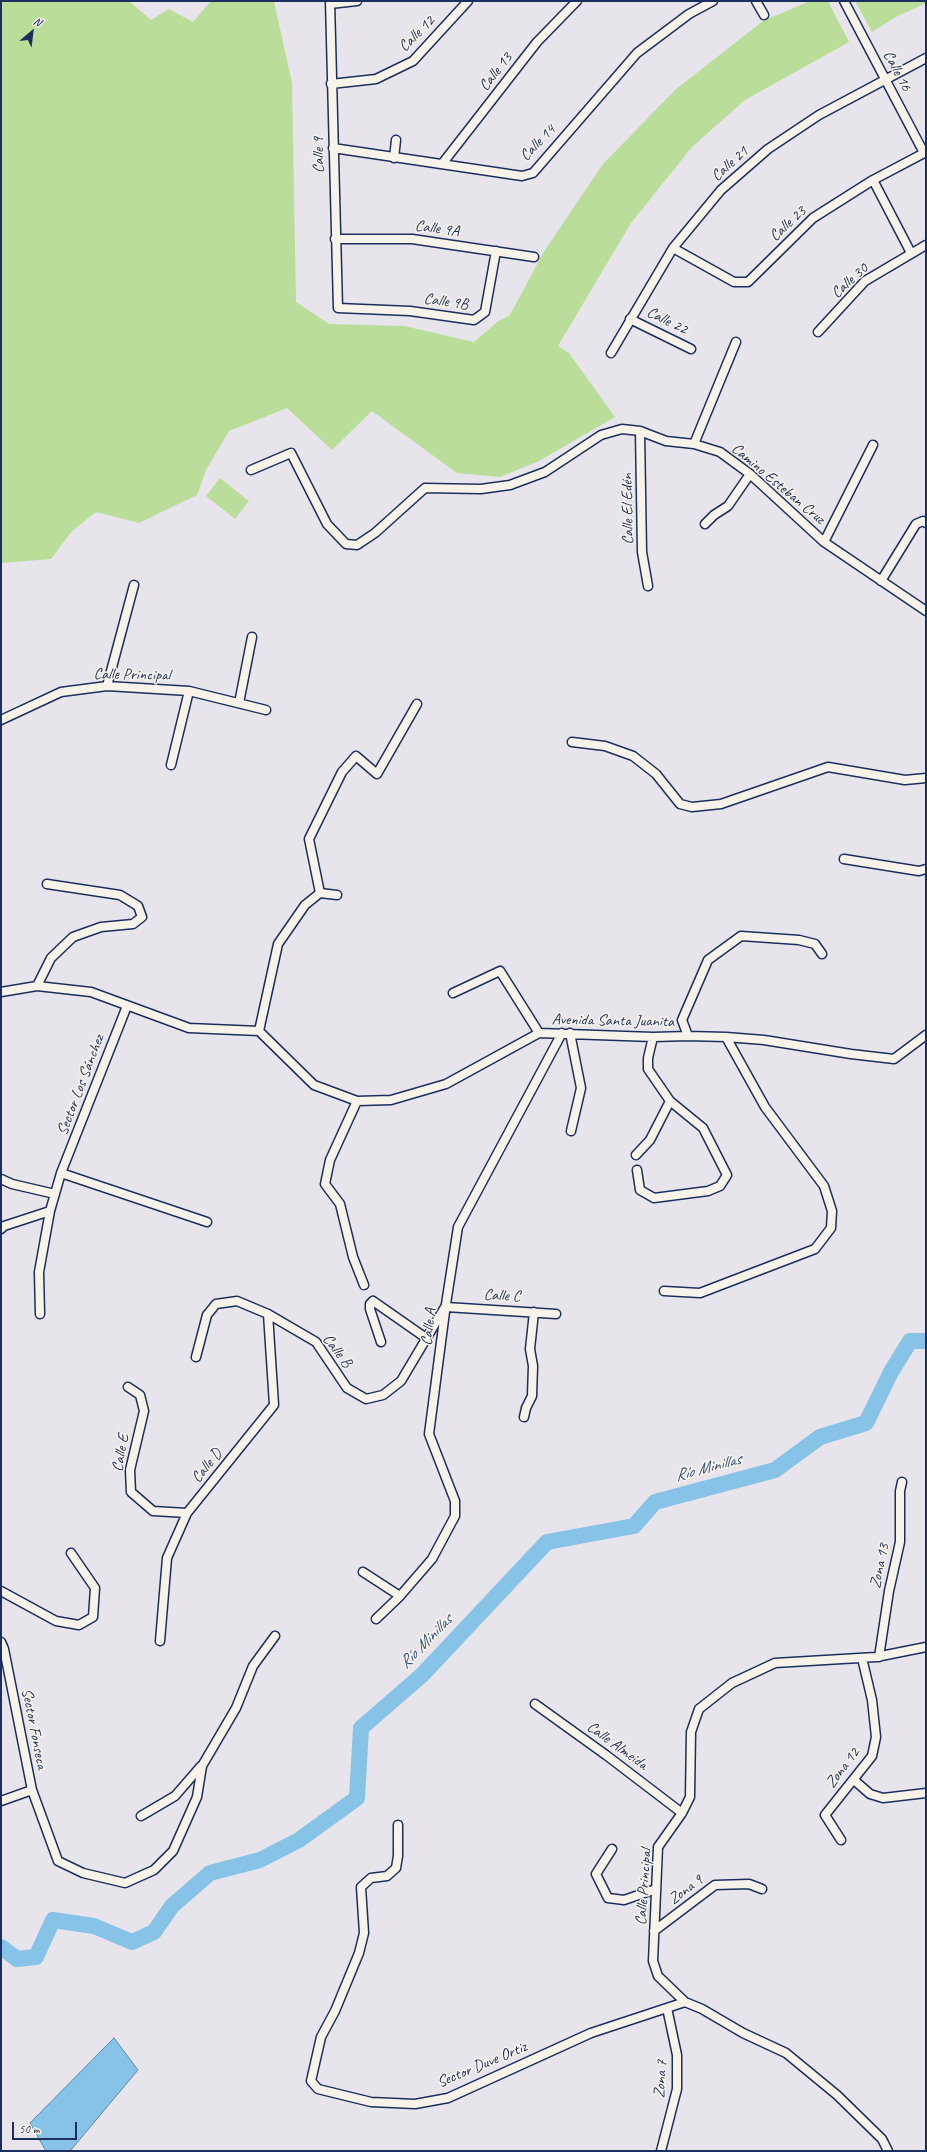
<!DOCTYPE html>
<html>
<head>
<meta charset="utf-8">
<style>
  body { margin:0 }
  #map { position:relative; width:927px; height:2152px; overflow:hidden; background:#e8e4eb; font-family:Caveat,sans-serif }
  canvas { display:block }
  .frame { position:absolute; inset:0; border:2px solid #1b2f5e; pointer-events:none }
  .north { position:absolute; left:12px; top:12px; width:40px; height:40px; -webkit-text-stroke:3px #f7f3e8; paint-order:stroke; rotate:28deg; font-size:11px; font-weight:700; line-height:16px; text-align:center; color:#1b2f5e }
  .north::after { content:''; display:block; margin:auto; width:14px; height:18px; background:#1b2f5e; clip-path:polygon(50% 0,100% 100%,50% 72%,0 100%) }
  .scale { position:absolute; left:12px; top:2122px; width:65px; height:18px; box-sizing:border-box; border:2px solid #1b2f5e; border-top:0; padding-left:5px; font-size:12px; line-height:14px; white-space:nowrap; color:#1b2f5e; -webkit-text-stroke:3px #f7f3e8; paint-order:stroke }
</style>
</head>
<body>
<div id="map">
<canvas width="927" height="2152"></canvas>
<div class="frame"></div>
<div class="north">N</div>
<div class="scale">50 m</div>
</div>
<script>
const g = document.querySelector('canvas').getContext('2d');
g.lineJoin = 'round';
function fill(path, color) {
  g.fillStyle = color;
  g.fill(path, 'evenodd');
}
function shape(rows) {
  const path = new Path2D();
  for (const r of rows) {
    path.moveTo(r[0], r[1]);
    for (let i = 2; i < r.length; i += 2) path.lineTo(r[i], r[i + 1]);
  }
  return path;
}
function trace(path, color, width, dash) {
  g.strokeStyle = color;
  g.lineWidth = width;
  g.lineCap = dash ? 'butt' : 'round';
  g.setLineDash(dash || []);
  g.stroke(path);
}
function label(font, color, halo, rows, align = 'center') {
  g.font = font + ' Caveat,sans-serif';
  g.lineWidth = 3;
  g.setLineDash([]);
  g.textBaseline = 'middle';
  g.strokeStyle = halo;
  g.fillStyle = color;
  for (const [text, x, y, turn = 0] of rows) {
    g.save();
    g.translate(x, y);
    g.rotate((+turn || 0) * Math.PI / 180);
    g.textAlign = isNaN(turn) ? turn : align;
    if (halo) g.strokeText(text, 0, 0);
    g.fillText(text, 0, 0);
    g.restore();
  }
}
fill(shape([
  [1,1,129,1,151,20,169,9,193,22,211,1,274,1,292,83,296,302,329,324,404,326,474,342,497,322,510,315,543,253,603,164,675,90,763,21,810,1,828,1,849,42,745,100,692,147,631,223,558,346,569,353,615,417,539,461,500,477,457,473,372,411,332,450,287,408,229,431,206,470,197,495,139,523,96,512,72,531,51,559,1,563],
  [855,1,926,1,926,3,896,17,872,32],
  [220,478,249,501,235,519,206,496]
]), '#bade99');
const water = shape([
  [114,2038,138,2070,70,2151,46,2151,30,2123,114,2038]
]);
fill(water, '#86c3e6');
trace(water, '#5b88b0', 1);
trace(shape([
  [1,1947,17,1959,36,1957,53,1920,94,1926,132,1942,154,1932,172,1906,210,1873,260,1860,299,1840,357,1798,361,1728,422,1675,547,1542,634,1526,655,1502,775,1470,820,1437,866,1423,891,1372,910,1341,926,1341]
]), '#86c3e6', 16);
const street = shape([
  [330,1,338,308,410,311,474,320,485,312,496,251],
  [756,1,764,15],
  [844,1,924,153],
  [330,4,357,1],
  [331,84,376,79,413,61,468,1],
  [333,148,522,176,533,173,637,53,689,14,713,1],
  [394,158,396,140],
  [442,164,537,42,577,1],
  [873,180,911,253],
  [335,239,412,239,534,257],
  [673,248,734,282,748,282,813,218,873,180,926,152],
  [630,319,691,349],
  [818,332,865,281,926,245],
  [611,353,673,248,721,190,768,149,819,115,926,58],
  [640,431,642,552,648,586],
  [694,444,736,342],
  [251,470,291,453,327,524,346,544,357,545,375,533,425,488,481,489,510,485,545,472,601,435,622,429,640,431,666,441,694,444,720,452,750,474,824,542,926,611],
  [705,524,714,515,728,506,750,474],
  [824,542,873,445],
  [881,581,916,524,923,521,926,523],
  [107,686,134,585],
  [239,703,252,637],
  [1,720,61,692,107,686,189,691,266,710],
  [572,742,605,746,633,756,656,774,680,804,692,807,721,804,828,767,905,780,926,778],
  [171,765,189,691],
  [844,859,919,871,926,869],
  [320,893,309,839,342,772,356,756,377,774,417,704],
  [37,986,51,958,73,937,101,927,133,924,142,917,138,906,120,895,47,884],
  [1,992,37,986,91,992,189,1028,259,1031,314,1085,357,1101,391,1100,446,1084,539,1033,653,1037,688,1036,726,1037,764,1040,851,1054,894,1059,926,1035],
  [453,993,500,971,539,1033],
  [259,1031,278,944,305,905,320,893,337,895],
  [570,1033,581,1088,571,1131],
  [688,1036,682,1020,708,960,741,936,799,940,815,944,822,954],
  [357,1101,330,1160,325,1184,340,1204,353,1257,364,1285],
  [636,1155,650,1140,670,1101],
  [637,1170,640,1190,654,1198,708,1191,720,1186,727,1175,703,1128,670,1101,648,1069,648,1058,653,1037],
  [61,1173,207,1222],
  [1,1179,12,1184,55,1194],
  [1,1229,4,1226,50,1211,61,1173,127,1006],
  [664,1291,700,1293,815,1249,831,1228,832,1211,824,1186,765,1107,726,1037],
  [446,1307,556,1314],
  [40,1314,39,1272,50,1211],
  [381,1342,370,1309,370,1304,373,1301,426,1338],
  [196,1357,207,1315,216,1304,237,1301,268,1314,316,1342,347,1388,366,1399,383,1395,401,1381,445,1307],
  [128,1387,140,1395,144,1411,130,1470,131,1492,153,1511,187,1513],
  [524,1417,526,1408,532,1396,533,1366,530,1349,534,1312],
  [363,1572,400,1596],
  [1,1591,56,1621,79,1625,93,1617,95,1588,71,1553],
  [376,1619,400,1596,432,1559,455,1516,455,1501,429,1434,446,1304,458,1227,562,1033],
  [160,1641,167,1558,187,1513,274,1405,268,1314],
  [1,1642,4,1649,32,1790,58,1861,83,1873,125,1883,154,1870,173,1851,197,1797,202,1766,236,1708,253,1666,275,1636],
  [879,1657,889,1591,900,1542,900,1491,902,1482],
  [535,1704,606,1755,682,1813],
  [854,1780,870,1794,883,1798,926,1793],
  [1,1801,32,1790],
  [141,1816,175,1796,201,1766],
  [398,1825,398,1856,396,1868,387,1876,371,1878,361,1887,364,1933,359,1953,335,2011,321,2037,311,2081,318,2089,371,2102,415,2104,448,2098,591,2033,685,2002],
  [841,1840,825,1815,872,1756,876,1737,872,1700,862,1658],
  [612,1849,596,1874,608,1898,624,1900,656,1889],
  [654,1931,715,1885,749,1884,762,1889],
  [661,2151,677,2089,677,2055,667,2008],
  [888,2151,882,2139,837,2095,786,2053,743,2033,702,2009,685,2002,658,1976,653,1961,658,1847,682,1813,690,1797,691,1732,699,1709,732,1683,775,1663,876,1657,926,1647]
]);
trace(street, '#1b2f5e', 11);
trace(street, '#f7f3e8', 8);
label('16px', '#1b2f5e', '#f7f3e8', [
  ["Calle 12",417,34,-45],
  ["Calle 16",897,71,62],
  ["Calle 13",496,72,-52],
  ["Calle 14",538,143,-46],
  ["Calle 9",319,155,-91],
  ["Calle 21",730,164,-42],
  ["Calle 23",788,224,-43],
  ["Calle 9A",437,229,8],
  ["Calle 30",850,281,-42],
  ["Calle 9B",446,302,8],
  ["Calle 22",667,321,26],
  ["Camino Esteban Cruz",778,484,40],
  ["Calle El Edén",628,509,-91],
  ["Calle Principal",132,675,1],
  ["Avenida Santa Juanita",613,1021,1],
  ["Sector Los Sánchez",81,1085,-69],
  ["Calle C",502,1296,3],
  ["Calle A",429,1327,-83],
  ["Calle B",337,1351,52],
  ["Calle E",121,1453,-80],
  ["Calle D",207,1466,-51],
  ["Zona 13",880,1566,-78],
  ["Sector Fonseca",34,1729,79],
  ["Calle Almeida",617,1746,36],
  ["Zona 12",843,1768,-53],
  ["Calle Principal",644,1887,-86],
  ["Zona 9",686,1890,-37],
  ["Sector Duve Ortiz",482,2065,-23],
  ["Zona 7",661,2079,-86]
]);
label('italic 17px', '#365480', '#f7f3e8', [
  ["Río Minillas",708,1468,-15],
  ["Río Minillas",426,1642,-46]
]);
</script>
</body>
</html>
